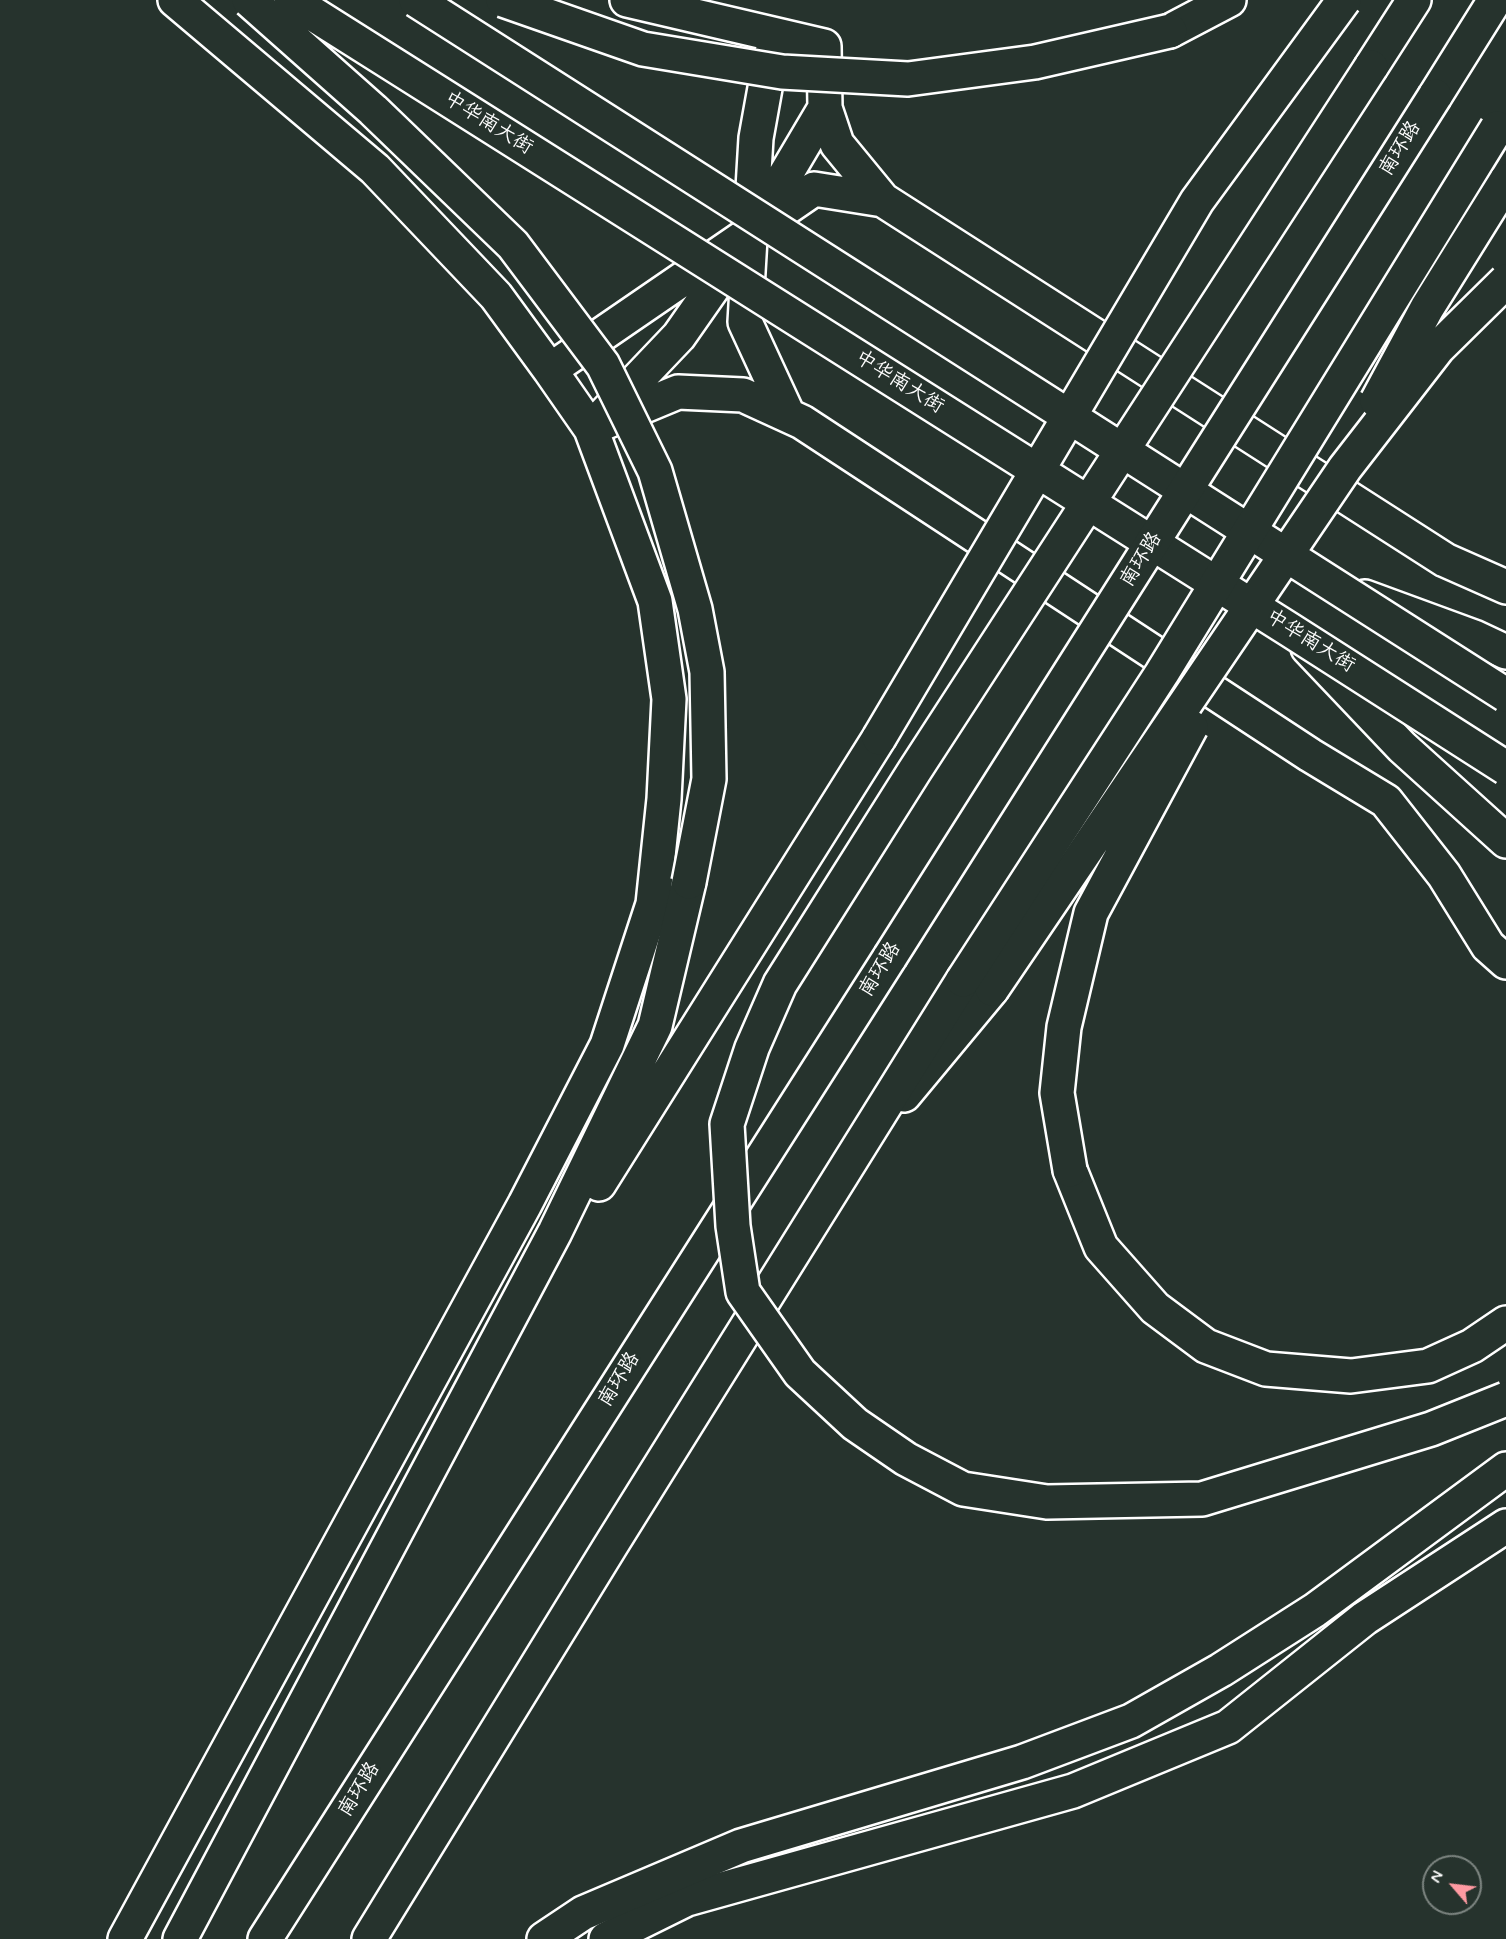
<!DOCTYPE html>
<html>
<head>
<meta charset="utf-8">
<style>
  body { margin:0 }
  #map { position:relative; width:1506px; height:1939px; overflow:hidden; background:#26332d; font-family:Mynerve,sans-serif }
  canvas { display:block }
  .north { position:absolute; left:1422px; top:1855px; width:60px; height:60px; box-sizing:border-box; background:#26332d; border:2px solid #7d8581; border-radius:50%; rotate:298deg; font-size:16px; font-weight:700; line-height:24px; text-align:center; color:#fff }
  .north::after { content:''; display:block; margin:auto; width:21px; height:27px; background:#ff9aa2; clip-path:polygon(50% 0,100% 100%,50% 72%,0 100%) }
</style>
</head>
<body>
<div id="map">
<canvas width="1506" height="1939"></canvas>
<div class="north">N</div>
</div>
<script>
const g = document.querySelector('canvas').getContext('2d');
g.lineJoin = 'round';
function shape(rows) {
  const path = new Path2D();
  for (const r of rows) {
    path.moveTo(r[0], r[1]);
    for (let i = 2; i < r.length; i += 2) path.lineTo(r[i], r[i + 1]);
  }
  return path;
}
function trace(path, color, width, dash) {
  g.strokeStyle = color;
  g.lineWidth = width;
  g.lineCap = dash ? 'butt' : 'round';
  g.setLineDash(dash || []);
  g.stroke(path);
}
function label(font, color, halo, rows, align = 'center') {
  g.font = font + ' Mynerve,"LXGW WenKai TC",sans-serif';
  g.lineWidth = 5;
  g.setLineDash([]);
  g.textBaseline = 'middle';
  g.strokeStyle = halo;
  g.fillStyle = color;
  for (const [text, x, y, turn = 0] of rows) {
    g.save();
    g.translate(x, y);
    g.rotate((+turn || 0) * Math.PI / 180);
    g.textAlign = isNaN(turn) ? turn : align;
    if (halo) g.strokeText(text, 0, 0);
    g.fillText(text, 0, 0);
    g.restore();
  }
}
const minor = shape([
  [627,0,824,46,825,108,837,144,883,200,1445,560,1506,587],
  [781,46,771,55,756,138,745,322,788,415],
  [550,370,814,189,883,200],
  [600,419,679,336,751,233,825,108],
  [601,424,678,392,743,395,802,422,1310,755,1386,801,1444,875,1488,946,1506,962],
  [125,1939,525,1204,607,1045,653,904,664,799,669,699,655,601,591,429,550,370,496,296,375,169,175,0],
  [606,1939,687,1899,1073,1791,1228,1727,1365,1618,1506,1526]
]);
const major = shape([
  [1170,31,1229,0],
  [1371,67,1414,0],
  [1365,597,1474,637,1506,652],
  [1308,648,1402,747,1506,841],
  [904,1095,992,989],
  [1070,1170,1101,1247,1155,1308,1206,1346,1266,1369,1351,1376,1428,1366,1472,1346,1506,1323],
  [599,1184,879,738],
  [180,1939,555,1232,655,1026,689,882],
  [544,1939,583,1913,741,1846,1022,1762,1131,1721,1221,1670,1315,1610,1506,1469]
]);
const highway = shape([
  [1435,96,1495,0],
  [265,1939,890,957],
  [369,1939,611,1545,963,980]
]);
trace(minor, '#fff', 38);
trace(major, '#fff', 38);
trace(highway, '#fff', 38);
trace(minor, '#26332d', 33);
trace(major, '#26332d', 33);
trace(highway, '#26332d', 33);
const majorBridge = shape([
  [249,0,373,110,513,245,603,365,655,471,695,609,707,672,709,779,689,882],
  [291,0,1290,630,1506,768],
  [416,0,1506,695],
  [503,0,643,49,782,72,908,79,1035,62,1170,31],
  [1371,67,915,770,780,984,752,1048,727,1124,733,1226,743,1292,800,1373,855,1424,906,1459,963,1489,1047,1502,1202,1499,1431,1429,1506,1399],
  [1377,401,1427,308,1506,181],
  [879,738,1197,201,1344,0],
  [992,989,1345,468,1438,348,1506,281],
  [1070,1170,1057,1093,1064,1027,1091,913,1191,727]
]);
const highwayBridge = shape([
  [890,957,1435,96],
  [963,980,1162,673,1497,128]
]);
trace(majorBridge, '#fff', 38, []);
trace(highwayBridge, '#fff', 38, []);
trace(majorBridge, '#26332d', 33);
trace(highwayBridge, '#26332d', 33);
label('20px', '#fff', '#26332d', [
  ["中华南大街",488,124,32],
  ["南环路",1401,149,-58],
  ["中华南大街",899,383,32],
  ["南环路",1142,560,-58],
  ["中华南大街",1310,642,32],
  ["南环路",881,970,-58],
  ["南环路",620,1380,-58],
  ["南环路",360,1790,-58]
]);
</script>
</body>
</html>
